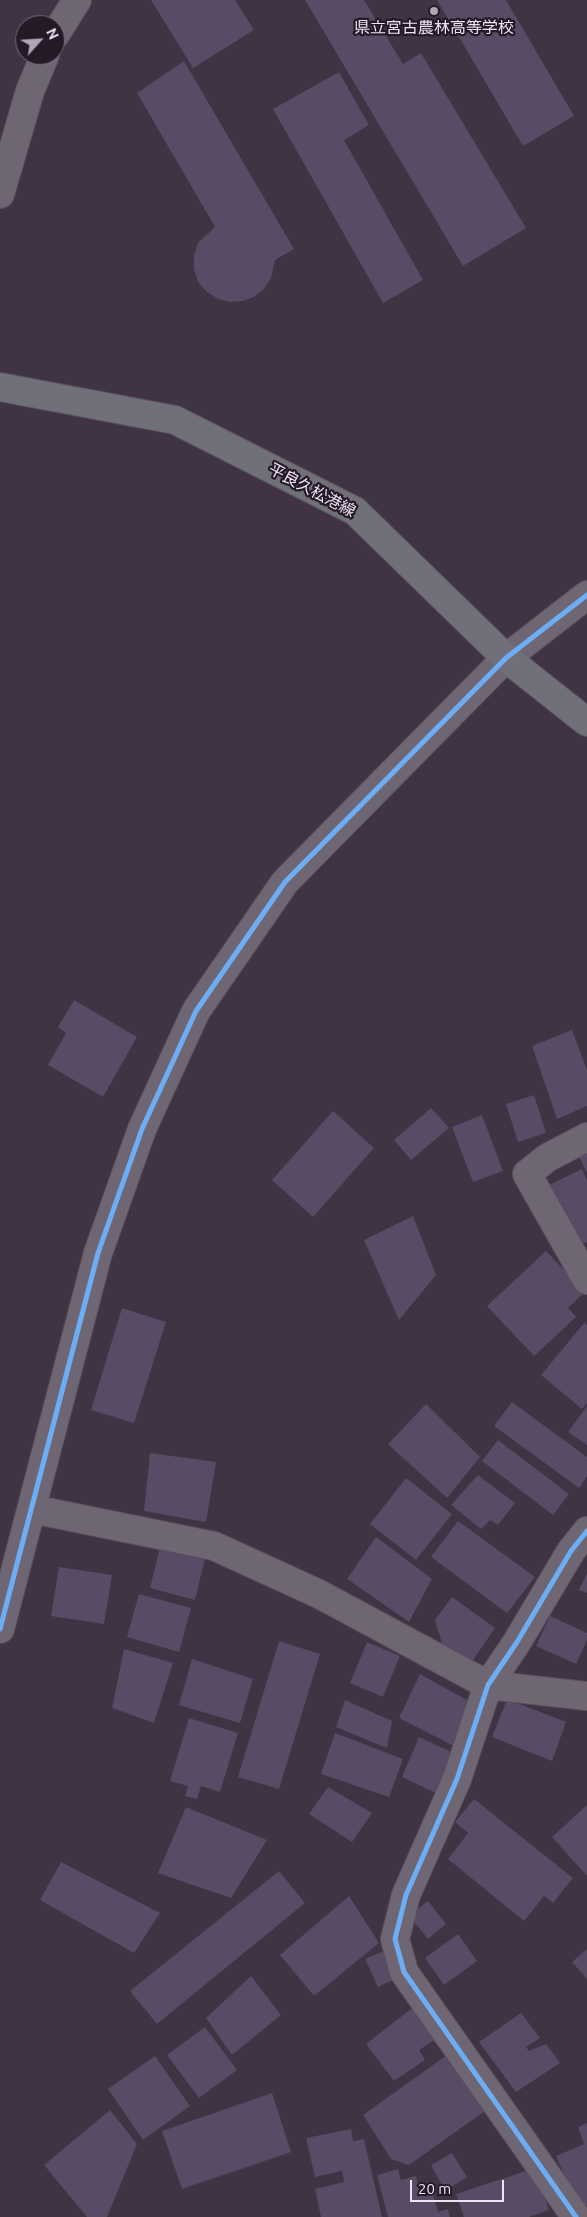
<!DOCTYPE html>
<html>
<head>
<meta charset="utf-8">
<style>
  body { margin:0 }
  #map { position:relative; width:587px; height:2217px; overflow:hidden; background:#3f3344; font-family:Ubuntu,sans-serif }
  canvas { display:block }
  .north { position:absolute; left:15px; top:15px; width:50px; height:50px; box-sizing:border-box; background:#241a27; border:1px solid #756a79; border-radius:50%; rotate:64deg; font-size:14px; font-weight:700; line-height:20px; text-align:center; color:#eee1f3 }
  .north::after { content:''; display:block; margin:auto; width:18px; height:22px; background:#b1a4b6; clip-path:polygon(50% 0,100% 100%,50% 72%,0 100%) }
  .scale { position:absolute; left:410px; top:2180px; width:94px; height:22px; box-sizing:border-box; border:2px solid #eee1f3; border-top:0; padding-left:6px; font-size:15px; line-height:18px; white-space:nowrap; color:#eee1f3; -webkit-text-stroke:4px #241a27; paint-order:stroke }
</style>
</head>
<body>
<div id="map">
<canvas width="587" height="2217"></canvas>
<div class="north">N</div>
<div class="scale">20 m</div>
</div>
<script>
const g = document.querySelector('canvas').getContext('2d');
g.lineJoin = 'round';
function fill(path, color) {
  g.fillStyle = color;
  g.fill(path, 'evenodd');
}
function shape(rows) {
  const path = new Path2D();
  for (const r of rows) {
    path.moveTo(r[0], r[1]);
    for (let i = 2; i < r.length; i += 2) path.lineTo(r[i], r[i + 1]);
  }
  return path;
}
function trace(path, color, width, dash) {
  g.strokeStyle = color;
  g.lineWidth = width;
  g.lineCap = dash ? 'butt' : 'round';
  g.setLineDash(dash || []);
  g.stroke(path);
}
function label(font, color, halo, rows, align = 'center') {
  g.font = font + ' Ubuntu,"Noto Sans JP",sans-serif';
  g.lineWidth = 4.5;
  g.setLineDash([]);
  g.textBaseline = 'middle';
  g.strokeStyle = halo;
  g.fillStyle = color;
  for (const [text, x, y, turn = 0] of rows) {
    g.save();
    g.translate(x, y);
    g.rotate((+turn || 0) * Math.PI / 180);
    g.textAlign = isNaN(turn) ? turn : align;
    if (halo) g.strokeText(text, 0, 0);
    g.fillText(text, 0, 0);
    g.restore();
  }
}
fill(shape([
  [151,0,235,0,254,30,193,68],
  [305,0,364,0,403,64,421,53,526,228,463,266],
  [437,0,506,0,574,116,523,146],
  [184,61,294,249,275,260,271,278,264,289,254,297,243,301,230,302,218,299,207,292,198,282,194,269,194,255,198,243,215,227,137,93],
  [339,72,369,125,344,140,423,280,383,303,273,109],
  [74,1000,137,1037,103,1097,48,1065,66,1033,58,1027],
  [572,1030,587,1070,587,1106,557,1119,532,1046],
  [534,1095,546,1133,518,1142,506,1104],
  [431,1108,449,1128,411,1160,394,1140],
  [333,1111,374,1148,313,1217,272,1180],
  [482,1115,503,1171,473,1182,452,1127],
  [587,1143,587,1173,575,1148],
  [582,1169,587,1180,587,1242,573,1249,543,1188],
  [413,1216,436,1275,399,1320,364,1240],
  [546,1251,585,1292,568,1308,576,1317,534,1356,487,1306],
  [122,1308,166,1322,134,1423,91,1410],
  [584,1323,587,1325,587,1403,582,1409,541,1375],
  [512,1402,587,1457,587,1476,579,1488,494,1426],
  [426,1404,480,1457,447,1498,388,1444],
  [587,1406,587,1445,568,1432],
  [498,1440,569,1494,553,1515,482,1461],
  [150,1453,216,1462,206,1522,144,1511],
  [478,1475,515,1503,498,1525,490,1520,481,1529,451,1505],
  [406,1478,452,1514,416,1560,370,1524],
  [458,1521,535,1577,507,1613,431,1557],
  [376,1537,432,1579,409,1622,347,1579],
  [160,1547,205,1558,195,1600,150,1588],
  [59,1567,112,1575,104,1624,51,1616],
  [587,1573,587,1593,579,1590],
  [139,1594,191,1608,179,1652,127,1637],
  [452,1597,495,1628,469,1666,443,1647,435,1620],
  [550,1616,587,1633,587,1640,576,1664,536,1646],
  [279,1641,320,1654,279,1789,238,1777],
  [367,1642,400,1656,383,1697,350,1683],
  [124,1649,173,1663,154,1723,112,1708],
  [192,1659,253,1679,240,1723,179,1705],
  [420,1674,474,1704,454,1746,399,1718],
  [507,1699,566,1722,552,1761,492,1737],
  [345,1700,392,1721,387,1748,336,1727],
  [189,1718,238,1733,220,1792,201,1786,197,1799,185,1796,188,1786,170,1781],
  [335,1733,403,1759,389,1797,321,1774],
  [419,1737,460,1756,442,1796,402,1777],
  [328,1787,372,1813,352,1842,309,1814],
  [474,1799,573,1878,553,1903,544,1896,524,1921,448,1859,468,1833,455,1822],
  [587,1805,587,1876,552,1837],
  [186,1807,267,1840,231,1898,158,1873],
  [61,1862,160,1913,134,1953,40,1900],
  [279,1871,305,1903,157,2024,130,1991],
  [349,1896,379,1943,314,1996,280,1955],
  [428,1901,446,1924,428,1939,409,1916],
  [458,1934,477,1961,444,1985,425,1958],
  [587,1949,587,1979,572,1962],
  [384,1951,397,1978,378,1987,365,1959],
  [251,1976,281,2015,232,2055,206,2018],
  [416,2005,438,2038,419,2050,425,2060,394,2081,366,2044],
  [521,2013,540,2038,526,2047,529,2051,546,2044,560,2063,516,2092,479,2042],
  [205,2027,237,2070,199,2098,167,2055],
  [447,2055,485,2111,409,2165,391,2159,363,2115],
  [155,2056,190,2106,143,2140,108,2089],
  [272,2093,291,2152,182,2189,162,2131],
  [110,2110,137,2144,107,2217,87,2217,44,2165],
  [587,2123,587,2206,579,2209,556,2156,584,2144,578,2127],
  [351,2129,353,2141,364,2139,382,2217,321,2217,315,2189,344,2182,342,2171,315,2177,306,2138],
  [452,2153,467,2177,445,2191,431,2165],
  [535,2168,549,2210,529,2217,464,2217,456,2194],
  [398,2169,401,2180,416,2176,420,2194,432,2191,438,2212,448,2209,450,2217,388,2217,377,2175]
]), '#574b65');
const minor = shape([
  [55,35,77,0],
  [0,194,30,91,45,55],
  [587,1137,547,1158,527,1174,587,1280],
  [32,1509,214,1546,319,1594,488,1685,587,1696],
  [0,1629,98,1253,142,1129,196,1011,285,882,506,658,587,595],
  [576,2217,404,1972,395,1939,406,1895,457,1779,488,1685,517,1642,571,1551,587,1531]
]);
const major = shape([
  [0,387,175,420,355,511,506,658,587,722]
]);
trace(minor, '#5b505e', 30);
trace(major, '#5b505e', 30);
trace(minor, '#6f6673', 28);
trace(major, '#6f707a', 28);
trace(shape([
  [0,1629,98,1253,142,1129,196,1011,285,882,506,658,587,595],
  [576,2217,404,1972,395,1939,406,1895,457,1779,488,1685,517,1642,571,1551,587,1531]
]), '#6dadf4', 5);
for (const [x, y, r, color] of [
  [434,11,5,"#b1a4b6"]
]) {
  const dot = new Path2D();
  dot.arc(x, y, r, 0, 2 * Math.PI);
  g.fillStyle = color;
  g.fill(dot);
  trace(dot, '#241a27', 2);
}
label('16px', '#eee1f3', '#241a27', [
  ["県立宮古農林高等学校",434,28]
]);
label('16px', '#eee1f3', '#241a27', [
  ["平良久松港線",312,490,28]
]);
</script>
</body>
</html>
